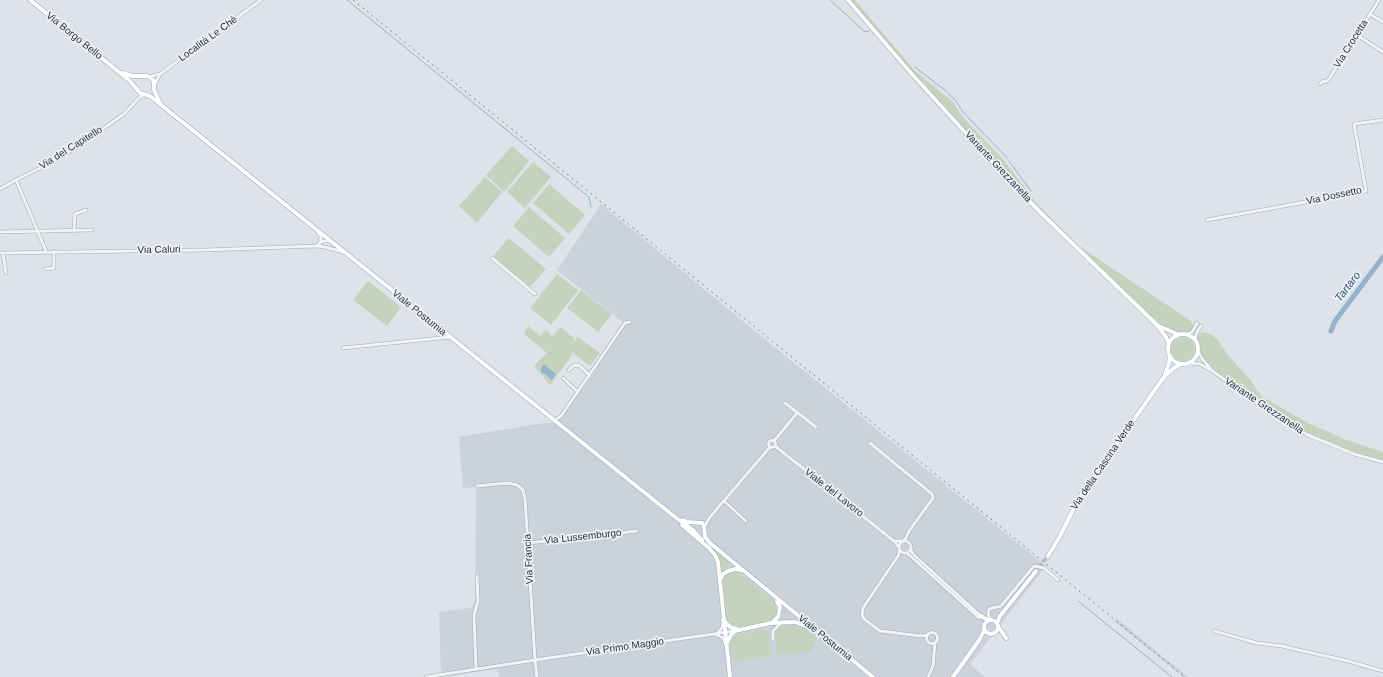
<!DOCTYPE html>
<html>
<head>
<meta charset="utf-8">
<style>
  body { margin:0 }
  canvas { display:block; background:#dee3e9 }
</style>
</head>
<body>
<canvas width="1383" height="677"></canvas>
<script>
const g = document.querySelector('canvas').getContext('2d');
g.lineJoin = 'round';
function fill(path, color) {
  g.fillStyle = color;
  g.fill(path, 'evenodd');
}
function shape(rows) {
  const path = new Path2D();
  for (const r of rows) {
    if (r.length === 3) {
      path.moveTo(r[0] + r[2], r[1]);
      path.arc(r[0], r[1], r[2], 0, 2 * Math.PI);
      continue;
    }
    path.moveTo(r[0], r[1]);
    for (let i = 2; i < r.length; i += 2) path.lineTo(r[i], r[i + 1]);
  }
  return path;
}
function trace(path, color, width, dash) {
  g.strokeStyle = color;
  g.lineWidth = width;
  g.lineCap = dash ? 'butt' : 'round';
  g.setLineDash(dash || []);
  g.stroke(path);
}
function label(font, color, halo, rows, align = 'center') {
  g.font = font + ' Arial,sans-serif';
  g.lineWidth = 3.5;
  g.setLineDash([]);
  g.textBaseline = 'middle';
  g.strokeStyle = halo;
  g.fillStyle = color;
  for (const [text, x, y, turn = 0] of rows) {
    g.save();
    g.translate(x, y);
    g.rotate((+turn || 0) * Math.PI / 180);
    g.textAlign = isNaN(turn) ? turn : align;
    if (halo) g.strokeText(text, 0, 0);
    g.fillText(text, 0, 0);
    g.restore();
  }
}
fill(shape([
  [601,204,767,341,1046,566,970,664,985,677,499,677,497,669,441,677,439,612,471,608,475,600,476,487,463,488,459,437,544,423,553,423,561,418,594,373,623,322,557,270],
  [1116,618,1188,677,1183,677,1114,621]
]), '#cbd2db');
fill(shape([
  [851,0,855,0,915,71,953,102,961,115,1002,158,1039,206,1079,246,1191,321,1193,324,1193,330,1189,333,1177,333,1169,331,1157,321,1083,253,1003,171,937,99,928,87,914,73,866,19],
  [512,146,529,161,504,192,486,175],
  [533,162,551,177,525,208,507,192],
  [485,177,502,192,477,223,459,206],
  [549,184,585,215,569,234,533,203],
  [529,207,565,238,549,257,513,226],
  [509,238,546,269,530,287,493,256],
  [557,274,578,290,551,325,530,308],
  [368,281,401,307,387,326,353,300],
  [581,290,612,314,598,332,567,308],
  [528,326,540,336,546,330,552,336,561,327,575,339,571,346,578,337,600,353,590,366,570,351,573,354,550,385,534,366,547,353,524,334],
  [1202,332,1210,334,1218,340,1227,354,1249,378,1261,396,1308,423,1344,439,1383,452,1383,460,1351,451,1305,432,1264,406,1216,371,1204,360,1201,356,1200,344,1197,339,1198,335],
  [1183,349,12],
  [716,550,736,568,721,575,718,556,715,551],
  [733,571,740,573,775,602,777,610,774,618,768,621,737,628,729,625,725,617,722,581,724,576],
  [785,624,794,624,804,628,817,635,811,651,777,655,775,632,781,625],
  [763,629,769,633,772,656,732,661,730,645,733,637,737,635]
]), '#c5d3be');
fill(shape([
  [544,364,556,374,552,380,544,373,541,373,541,368]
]), '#95b3cc');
trace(shape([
  [347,0,589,197,591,207],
  [830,0,864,31,867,32,869,31],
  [915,67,946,91,956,101,963,112,1007,158],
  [1009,161,1031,191],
  [1078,601,1172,677]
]), '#95b3cc', 1);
trace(shape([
  [1331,331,1335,321,1383,257]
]), '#95b3cc', 5);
trace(shape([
  [1036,571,1048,556]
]), '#b9bfc7', 4, [4, 2]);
const minor = shape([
  [1370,14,1383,22],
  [1357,35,1383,52],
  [149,77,160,74,261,0],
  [155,84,160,74],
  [1320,84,1323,81,1326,82,1329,79,1379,0],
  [16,180,46,251],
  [0,189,16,180,56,160,80,145,124,114,137,100,144,94],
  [1207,220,1366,191,1354,124,1383,120],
  [74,231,75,214,86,210],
  [0,232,92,230],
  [318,232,321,237,320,243],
  [316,246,323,241,330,241],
  [0,253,204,250,316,246,325,247,343,252],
  [3,253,6,273],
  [492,258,535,294],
  [45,269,54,268,54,251],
  [1188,334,1193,331,1197,323],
  [1195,339,1197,332,1201,326],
  [343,348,450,337],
  [1198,352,1203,360,1211,369],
  [1190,363,1200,364,1214,372,1274,415,1308,435,1354,454,1383,462],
  [569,370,573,366,577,365,580,366,590,376],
  [563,378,578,392],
  [785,403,816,427],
  [554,421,561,416,625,323,630,322],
  [772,444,3.5],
  [774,441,797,413],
  [870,443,932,494,933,498,909,531,906,538,903,541,894,541],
  [775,446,894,541,899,548],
  [477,486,508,483,517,485,523,490,525,498,535,660,537,677],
  [724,501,746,521],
  [704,527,710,517,770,447],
  [905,547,6],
  [528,543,637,531],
  [900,550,898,556,863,608,862,615,864,619,880,631,921,636,928,635],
  [911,550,913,554,981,616],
  [907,553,979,618],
  [990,620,988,613,989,609,1001,606,1034,566,1044,568,1058,580],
  [1214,631,1257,643,1282,646,1303,651,1348,661,1383,671],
  [932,638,5.5],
  [716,635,722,628,723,621],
  [717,635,723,638,726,644],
  [773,639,773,631,781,623],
  [476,669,474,615,478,601,477,576],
  [426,677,535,660,734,631],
  [928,677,933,666,935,643]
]);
const major = shape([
  [30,0,130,81,140,93,150,96,241,169,675,517,693,530,702,540],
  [848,0,910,72,1003,174,1041,213,1157,325,1166,337,1169,344],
  [123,73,132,76,146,76,150,77,154,81,154,90,161,105],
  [1159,326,1177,334],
  [1183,349,15],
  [1165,375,1169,363,1170,356],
  [683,520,686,522,702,523,704,526,705,537,710,543,873,677],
  [682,525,709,548,715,555,718,562,730,677],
  [1048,556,1060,536,1079,498,1089,483,1164,377,1174,368,1181,364],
  [720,580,723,574,728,571,735,569,741,570],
  [981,616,988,620],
  [991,627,7],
  [723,620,730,627,739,630],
  [772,623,778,617,779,613,780,607,777,601],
  [997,623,1000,616,1036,571],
  [998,626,1006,638],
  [726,644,731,635,735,631,771,623,795,622,810,628],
  [953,677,980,639,984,630]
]);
trace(minor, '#a3aab3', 4);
trace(major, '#9ca8b6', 5);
trace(minor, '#f1f3f7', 3);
trace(major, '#fff', 4);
trace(shape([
  [353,0,1185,677]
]), '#768394', 1, [2, 4]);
label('10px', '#263141', '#edf2f6', [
  ["Via Borgo Bello",74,36,39],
  ["Località Le Chè",208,39,-36],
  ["Via Crocetta",1351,44,-58],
  ["Via del Capitello",71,148,-32],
  ["Variante Grezzanella",998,167,47],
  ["Via Dossetto",1334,196,-12],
  ["Via Caluri",159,250,-1],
  ["Viale Postumia",419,313,39],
  ["Variante Grezzanella",1264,406,34],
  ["Via della Cascina Verde",1103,465,-56],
  ["Viale del Lavoro",834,493,38],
  ["Via Lussemburgo",583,537,-6],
  ["Via Francia",529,559,-93],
  ["Viale Postumia",825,638,39],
  ["Via Primo Maggio",625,647,-8]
]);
label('italic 11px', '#2c5378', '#edf2f6', [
  ["Tartaro",1348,287,-53]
]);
</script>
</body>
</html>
